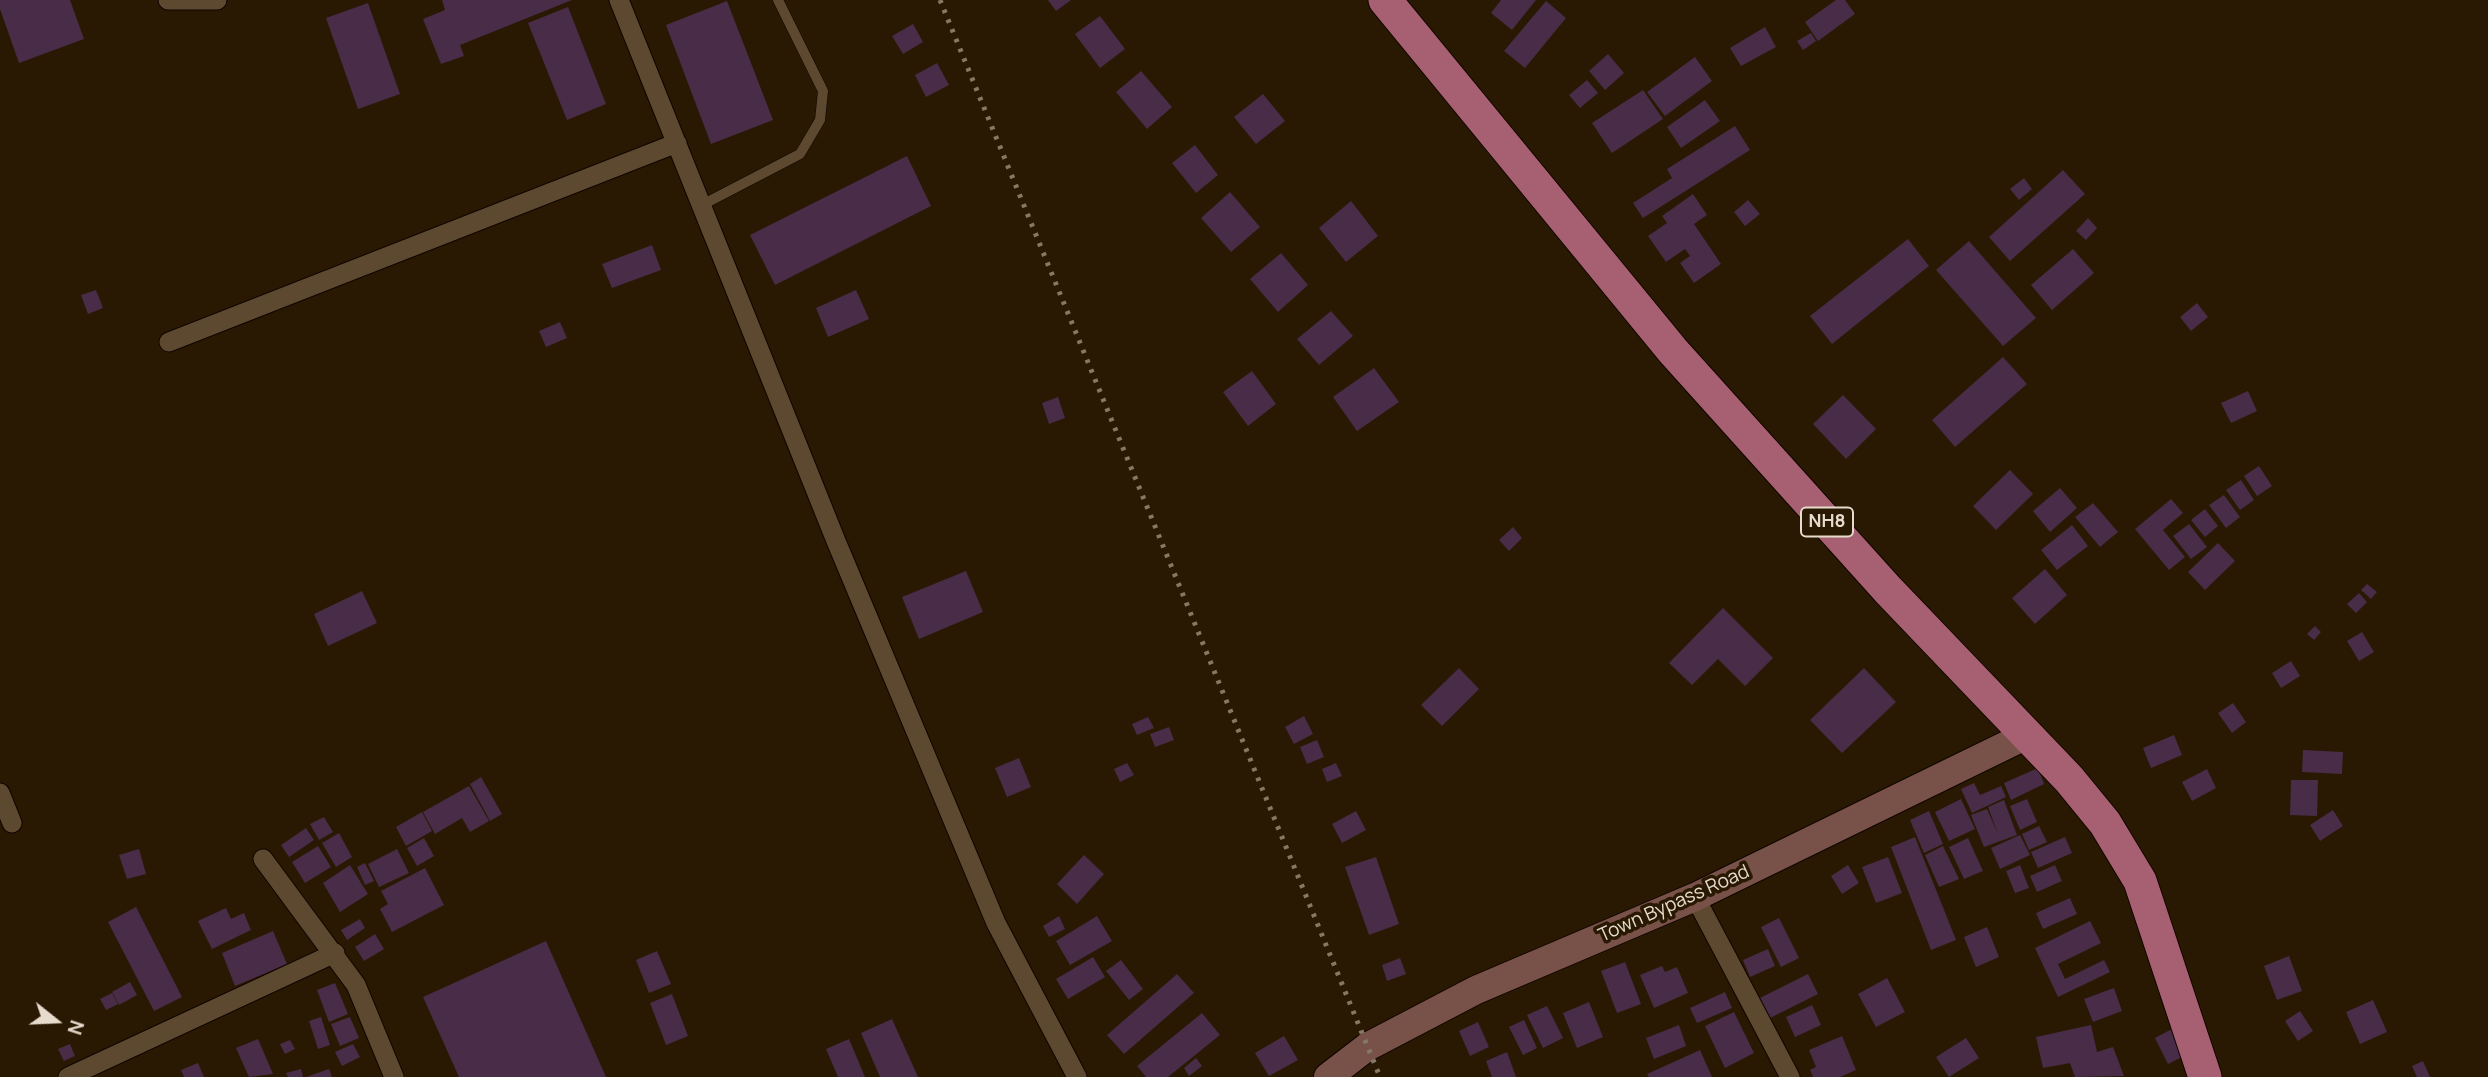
<!DOCTYPE html>
<html>
<head>
<meta charset="utf-8">
<style>
  body { margin:0 }
  #map { position:relative; width:2488px; height:1077px; overflow:hidden; background:#291902; font-family:Manrope,sans-serif }
  canvas { display:block }
  .north { position:absolute; left:21px; top:986px; width:70px; height:70px; -webkit-text-stroke:5px #291902; paint-order:stroke; rotate:108deg; font-size:19px; font-weight:700; line-height:28px; text-align:center; color:#e6dbcc }
  .north::after { content:''; display:block; margin:auto; width:24px; height:32px; background:#e6dbcc; clip-path:polygon(50% 0,100% 100%,50% 72%,0 100%) }
</style>
</head>
<body>
<div id="map">
<canvas width="2488" height="1077"></canvas>
<div class="north">N</div>
</div>
<script>
const g = document.querySelector('canvas').getContext('2d');
g.lineJoin = 'round';
function fill(path, color) {
  g.fillStyle = color;
  g.fill(path, 'evenodd');
}
function shape(rows) {
  const path = new Path2D();
  for (const r of rows) {
    path.moveTo(r[0], r[1]);
    for (let i = 2; i < r.length; i += 2) path.lineTo(r[i], r[i + 1]);
  }
  return path;
}
function trace(path, color, width, dash) {
  g.strokeStyle = color;
  g.lineWidth = width;
  g.lineCap = dash ? 'butt' : 'round';
  g.setLineDash(dash || []);
  g.stroke(path);
}
function label(font, color, halo, rows, align = 'center') {
  g.font = font + ' Manrope,sans-serif';
  g.lineWidth = 7;
  g.setLineDash([]);
  g.textBaseline = 'middle';
  g.strokeStyle = halo;
  g.fillStyle = color;
  for (const [text, x, y, turn = 0] of rows) {
    g.save();
    g.translate(x, y);
    g.rotate((+turn || 0) * Math.PI / 180);
    g.textAlign = isNaN(turn) ? turn : align;
    if (halo) g.strokeText(text, 0, 0);
    g.fillText(text, 0, 0);
    g.restore();
  }
}
fill(shape([
  [0,0,70,0,84,39,19,63,0,9],
  [442,0,572,0,460,45,464,56,441,64,423,19,445,10],
  [1048,0,1071,0,1056,11],
  [1501,0,1536,0,1512,30,1491,13],
  [1836,0,1845,0,1855,14,1818,41,1805,22],
  [727,1,773,120,711,144,666,25],
  [1546,1,1566,18,1525,68,1504,51],
  [368,3,400,94,358,109,326,18],
  [568,7,606,104,567,120,528,23],
  [1100,16,1125,49,1100,68,1075,34],
  [913,24,923,42,903,54,892,36],
  [1765,27,1776,47,1741,66,1730,48],
  [1811,33,1816,41,1803,50,1797,41],
  [1608,54,1624,73,1605,90,1589,71],
  [1695,57,1712,81,1665,116,1647,92],
  [937,63,949,85,926,97,915,75],
  [1141,71,1172,107,1147,129,1116,92],
  [1587,80,1598,93,1580,108,1569,95],
  [1643,90,1663,119,1612,153,1592,123],
  [1263,94,1285,121,1256,144,1234,117],
  [1705,100,1720,121,1681,148,1667,127],
  [1735,126,1750,150,1643,218,1633,203,1672,178,1667,169],
  [1195,145,1218,175,1196,193,1172,163],
  [907,156,931,206,775,285,750,235],
  [2063,170,2085,194,2010,261,1989,237],
  [2024,178,2032,189,2019,200,2010,189],
  [1230,192,1260,227,1231,252,1201,218],
  [1693,194,1707,215,1694,224,1721,264,1694,283,1680,263,1690,256,1685,249,1666,262,1648,236,1667,223,1662,216],
  [1748,200,1760,214,1745,226,1734,212],
  [1351,201,1378,236,1346,262,1319,228],
  [2088,218,2097,228,2086,240,2076,231],
  [1908,239,1929,266,1832,344,1810,316],
  [1969,241,2036,318,2003,346,1936,270],
  [652,245,661,270,612,288,602,264],
  [2073,249,2094,273,2052,310,2031,285],
  [1281,253,1308,285,1278,312,1250,279],
  [96,290,103,308,88,314,81,295],
  [856,290,869,319,828,337,816,308],
  [2197,303,2208,317,2191,331,2180,317],
  [1331,311,1353,336,1319,365,1297,339],
  [560,322,567,338,546,347,539,331],
  [2003,357,2027,384,1955,447,1932,420],
  [1374,368,1399,402,1357,431,1333,397],
  [1252,371,1276,404,1248,426,1223,392],
  [2248,391,2257,411,2231,423,2221,403],
  [1843,395,1876,429,1846,459,1813,424],
  [1058,397,1065,418,1049,424,1042,403],
  [2259,466,2272,486,2257,496,2244,476],
  [2010,470,2033,494,1996,530,1973,506],
  [2241,480,2254,500,2240,510,2226,490],
  [2060,488,2077,508,2050,532,2033,511],
  [2224,495,2240,517,2226,528,2209,505],
  [2171,499,2183,513,2163,530,2185,557,2169,570,2135,529],
  [2093,503,2118,532,2100,547,2075,517],
  [2205,509,2218,526,2205,537,2191,520],
  [2189,524,2207,547,2191,559,2173,536],
  [2072,525,2088,546,2057,570,2041,550],
  [1513,527,1522,538,1509,551,1499,540],
  [2218,543,2235,561,2205,590,2188,572],
  [2045,569,2067,595,2035,624,2012,598],
  [966,571,983,612,919,639,902,597],
  [2367,584,2377,592,2371,599,2361,590],
  [362,591,377,623,328,646,314,614],
  [2359,593,2367,602,2356,613,2347,604],
  [1723,608,1773,658,1745,686,1718,659,1692,685,1669,663],
  [2315,626,2321,632,2314,640,2307,634],
  [2362,632,2374,652,2359,661,2347,641],
  [2291,661,2300,676,2281,688,2272,673],
  [1459,668,1479,689,1442,726,1421,705],
  [1864,668,1896,702,1842,753,1810,720],
  [2233,703,2246,722,2232,733,2218,713],
  [1304,716,1313,734,1294,744,1285,727],
  [1148,717,1154,728,1137,735,1132,724],
  [1169,727,1174,740,1155,747,1150,734],
  [2174,735,2182,755,2151,768,2143,748],
  [1317,740,1324,757,1307,764,1300,747],
  [2303,750,2343,752,2342,774,2302,772],
  [1019,758,1031,787,1007,797,995,768],
  [1127,763,1134,775,1120,782,1114,769],
  [1336,763,1342,776,1327,782,1322,769],
  [2038,768,2044,784,2011,800,2004,783],
  [2207,769,2216,788,2192,801,2182,782],
  [481,777,502,814,490,821,470,784],
  [2291,780,2318,780,2317,816,2290,815],
  [1974,783,1980,795,2001,786,2006,797,1972,813,1961,789],
  [469,786,489,821,470,832,462,818,435,834,423,812],
  [1961,799,1975,829,1949,841,1935,812],
  [2027,799,2037,822,2020,830,2010,806],
  [2004,800,2017,835,1984,847,1971,815,1987,809,1998,834,1988,807],
  [2333,810,2343,826,2320,841,2310,825],
  [1356,811,1366,830,1342,843,1332,824],
  [1929,811,1943,844,1924,853,1910,820],
  [422,812,432,831,406,846,396,827],
  [324,817,333,832,319,840,310,824],
  [2039,826,2047,842,2029,850,2022,834],
  [306,828,314,840,289,857,281,845],
  [339,833,352,857,336,867,322,843],
  [2020,835,2030,855,2000,869,1991,848],
  [1915,837,1956,940,1931,950,1891,847],
  [2065,837,2072,853,2038,868,2031,852],
  [424,838,434,856,417,866,407,848],
  [1968,838,1983,871,1964,879,1949,847],
  [318,846,331,867,305,883,292,862],
  [1943,846,1959,879,1939,887,1925,855],
  [139,849,146,874,127,879,119,855],
  [397,849,409,873,379,887,368,864],
  [1084,855,1104,874,1077,904,1057,884],
  [1376,857,1399,924,1369,935,1345,867],
  [1888,857,1902,893,1876,903,1862,867],
  [365,863,374,881,365,885,357,867],
  [350,865,368,894,340,912,323,883],
  [1848,865,1859,883,1842,894,1831,876],
  [2020,865,2029,888,2015,893,2006,871],
  [2055,865,2062,881,2037,892,2030,876],
  [425,868,444,905,392,932,380,909,388,904,381,891],
  [2070,898,2077,914,2043,929,2036,913],
  [136,907,182,997,154,1011,108,922],
  [226,908,231,919,244,913,251,930,212,949,198,921],
  [1059,916,1065,929,1049,937,1043,926],
  [1097,916,1112,941,1070,965,1056,941],
  [1779,918,1799,958,1781,967,1761,927],
  [360,919,365,928,347,940,341,930],
  [2090,921,2101,943,2058,964,2065,979,2104,960,2110,972,2058,997,2035,948],
  [1987,927,1999,957,1976,967,1964,937],
  [273,931,287,964,235,986,222,953],
  [375,934,384,949,364,961,355,947],
  [546,941,606,1077,459,1077,423,997],
  [1768,949,1775,966,1750,977,1743,960],
  [657,951,671,984,649,993,636,960],
  [2289,956,2302,991,2277,1000,2264,966],
  [1093,957,1105,977,1068,999,1056,979],
  [1400,958,1406,974,1387,981,1382,965],
  [1121,960,1143,989,1129,1000,1106,971],
  [1625,962,1641,1004,1617,1013,1601,971],
  [1662,966,1665,972,1677,967,1688,993,1654,1008,1640,975],
  [1177,974,1194,993,1124,1054,1107,1035],
  [1808,974,1818,994,1770,1018,1760,998],
  [1887,978,1905,1012,1876,1027,1858,994],
  [130,982,137,995,119,1005,112,992],
  [335,983,348,1014,329,1022,317,990],
  [2114,988,2122,1011,2093,1022,2084,999],
  [1725,992,1732,1008,1697,1023,1690,1008],
  [112,993,118,1004,106,1010,100,999],
  [672,994,688,1036,666,1045,650,1003],
  [2373,1000,2387,1032,2360,1044,2346,1012],
  [1589,1002,1603,1037,1577,1048,1563,1013],
  [1812,1005,1821,1025,1795,1037,1786,1017],
  [1547,1006,1563,1038,1543,1048,1527,1015],
  [2300,1011,2313,1031,2298,1041,2285,1021],
  [1734,1012,1754,1053,1725,1068,1705,1026],
  [1202,1013,1220,1035,1168,1077,1146,1077,1137,1066],
  [321,1017,330,1045,318,1049,309,1021],
  [350,1017,359,1038,340,1046,331,1024],
  [892,1019,918,1077,880,1077,861,1033],
  [1524,1020,1537,1048,1523,1055,1509,1027],
  [1478,1022,1489,1047,1470,1056,1459,1031],
  [1679,1025,1686,1046,1654,1059,1646,1038],
  [2091,1025,2097,1052,2113,1047,2124,1076,2075,1077,2070,1063,2043,1068,2036,1037],
  [2172,1029,2186,1055,2168,1064,2155,1038],
  [1284,1036,1298,1060,1269,1076,1255,1053],
  [1842,1036,1856,1070,1840,1077,1813,1077,1810,1070,1816,1067,1809,1050],
  [1966,1038,1979,1058,1949,1077,1936,1057],
  [258,1039,273,1074,249,1077,236,1048],
  [849,1039,865,1077,838,1077,826,1049],
  [290,1040,295,1049,285,1054,280,1044],
  [70,1044,75,1056,64,1061,58,1049],
  [353,1044,360,1057,342,1066,335,1052],
  [1700,1050,1712,1077,1649,1077,1647,1074],
  [1507,1052,1516,1077,1492,1077,1486,1061],
  [1196,1058,1202,1066,1189,1076,1184,1068],
  [2423,1061,2430,1077,2417,1077,2412,1066],
  [198,1063,204,1077,184,1077,181,1070],
  [301,1069,303,1077,288,1077,286,1073],
  [329,1069,332,1077,306,1077]
]), '#482c48');
const service = shape([
  [702,205,800,154,820,120,823,91,778,0]
]);
const minor = shape([
  [168,0,217,0],
  [619,0,836,541,996,923,1077,1077],
  [169,342,677,143],
  [0,793,12,823],
  [263,859,356,985,394,1077],
  [1695,897,1790,1077],
  [68,1077,335,953]
]);
const secondary = shape([
  [1328,1077,1367,1047,1476,990,1695,897,2025,736]
]);
const trunk = shape([
  [1385,0,1673,351,1888,590,2069,779,2105,823,2140,881,2205,1077]
]);
trace(service, '#110400', 11);
trace(minor, '#110400', 21);
trace(secondary, '#110400', 30);
trace(trunk, '#110400', 35);
trace(service, '#5c4930', 10);
trace(minor, '#5c4930', 19);
trace(secondary, '#785248', 28);
trace(trunk, '#a66071', 33);
trace(shape([
  [940,0,1380,1077]
]), '#867865', 5, [3.5, 7]);
for (const [x, y, w] of [
  [1827,522,52]
]) {
  const box = new Path2D();
  box.roundRect(x - w / 2, y - 14.5, w, 29, 5);
  g.fillStyle = '#291902';
  g.fill(box);
  trace(box, '#e6dbcc', 2);
}
label('bold 18px', '#e6dbcc', null, [
  ["NH8",1827,522]
]);
label('19px', '#e6dbcc', '#291902', [
  ["Town Bypass Road",1674,904,-24]
]);
</script>
</body>
</html>
